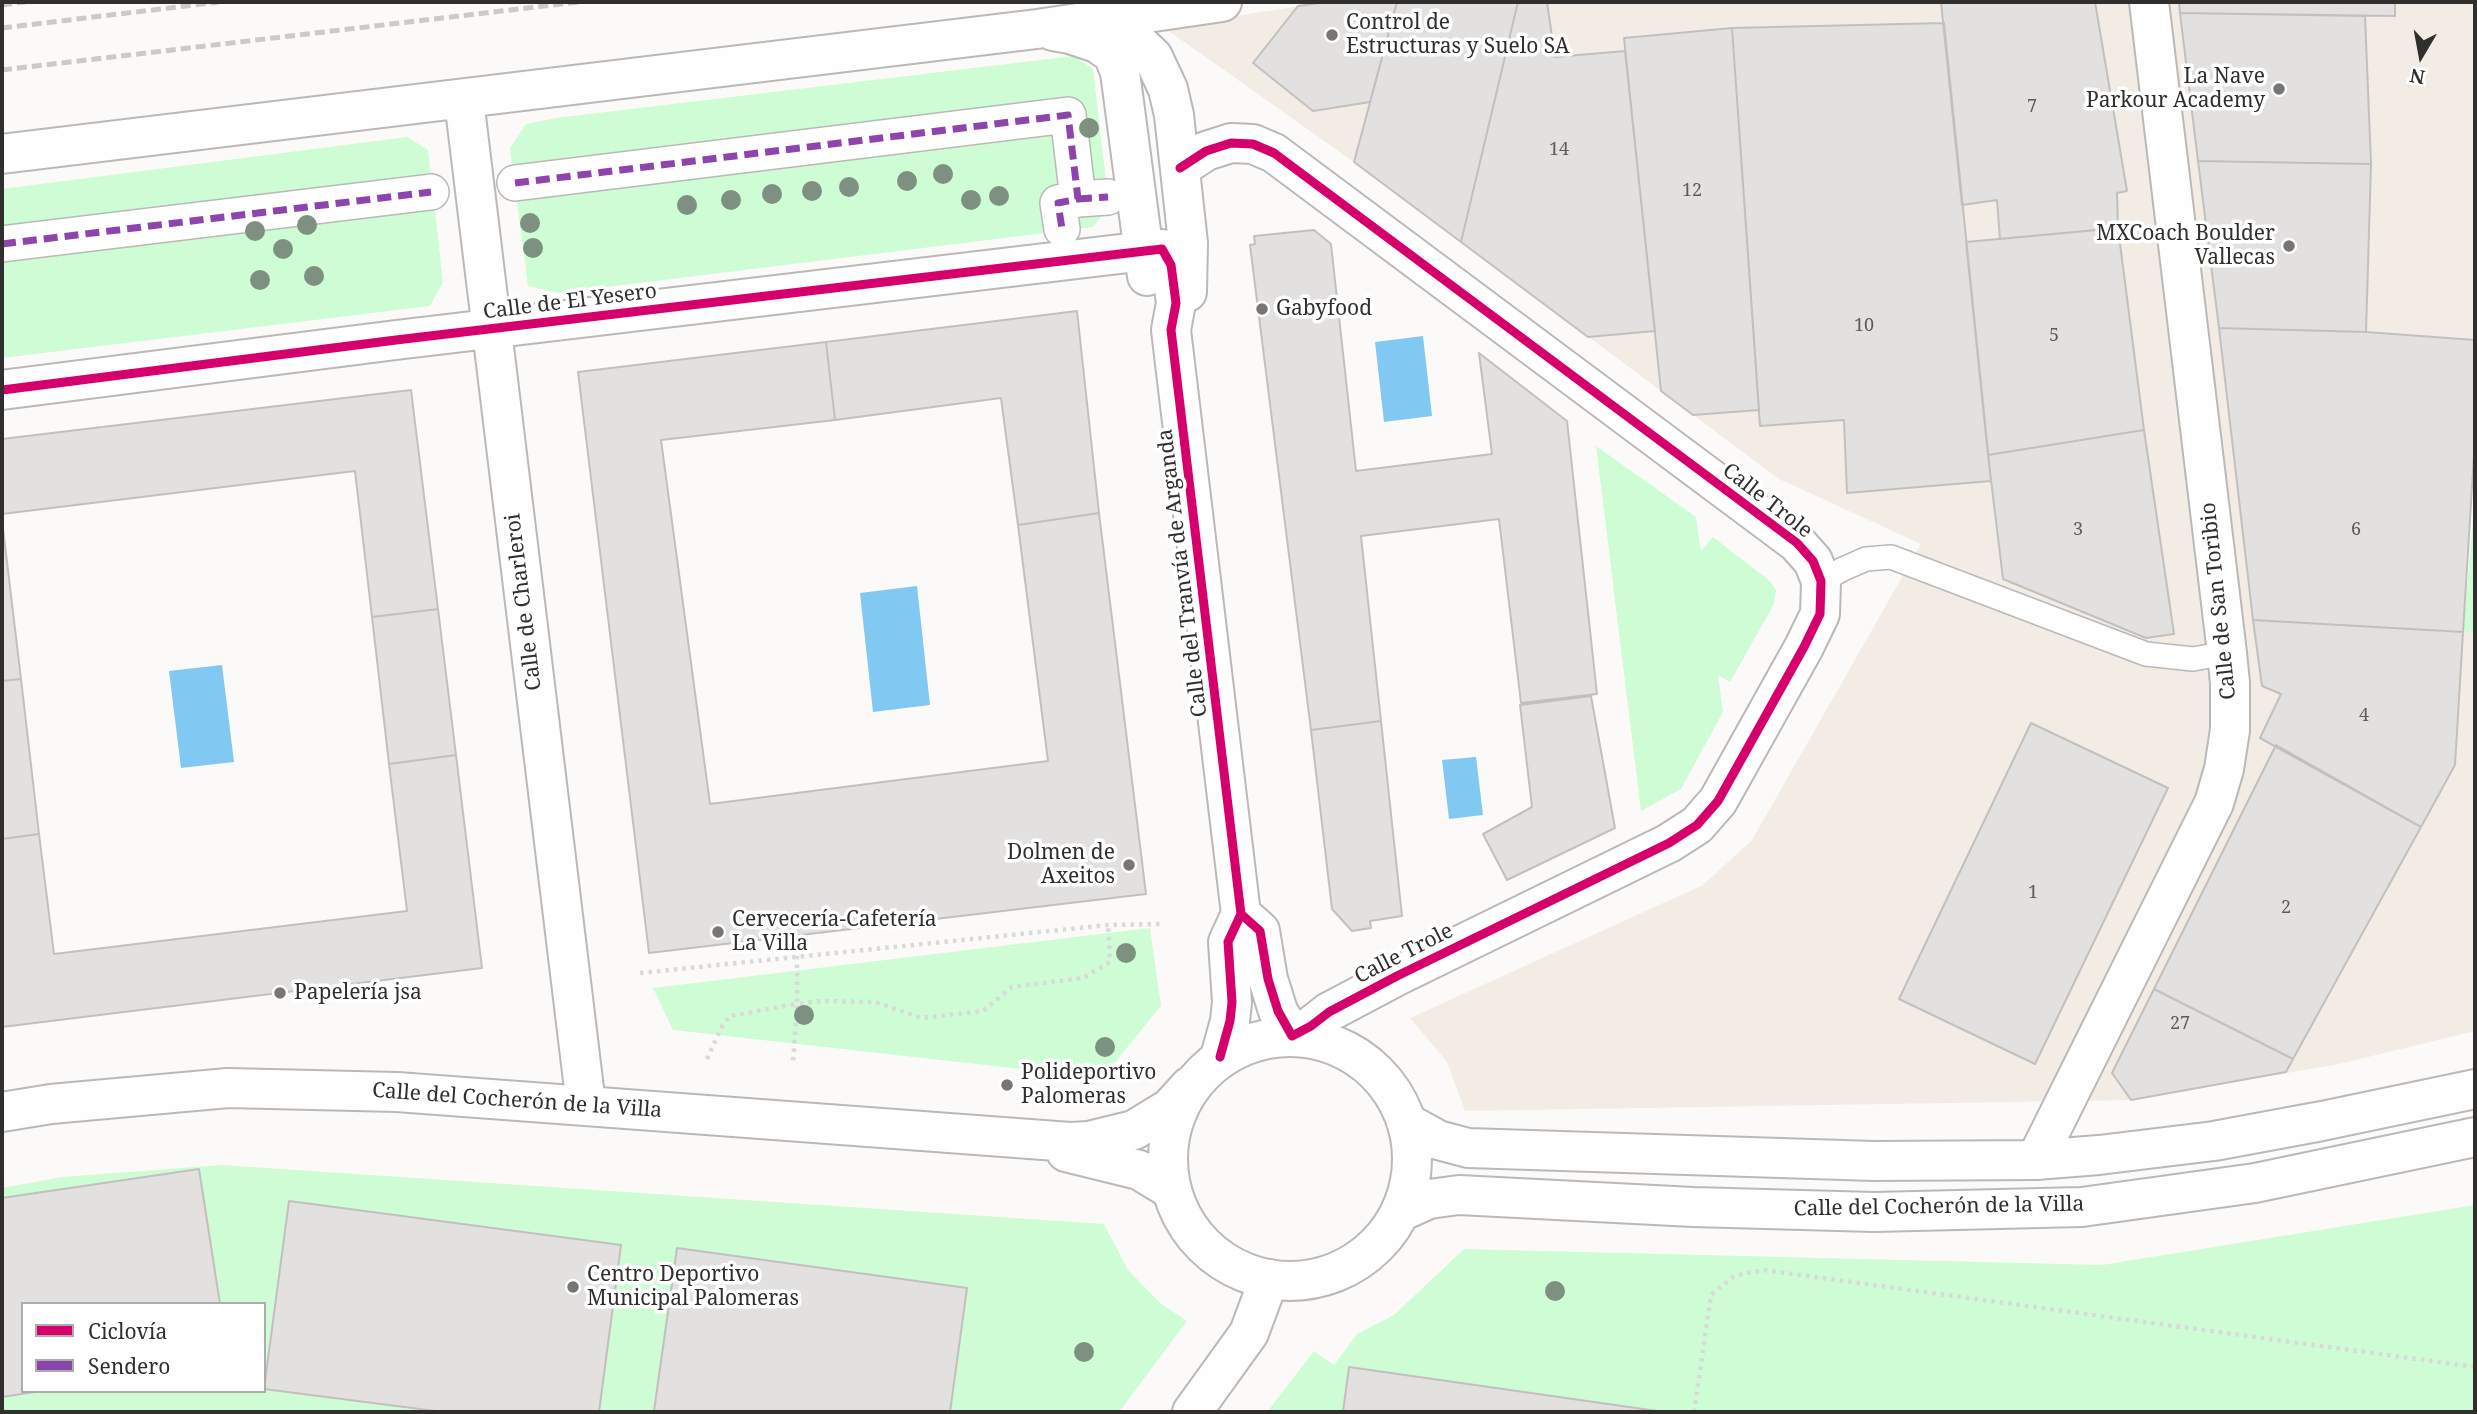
<!DOCTYPE html>
<html>
<head>
<meta charset="utf-8">
<style>
  body { margin:0 }
  #map { position:relative; width:2477px; height:1414px; overflow:hidden; background:#fcfaf8; font-family:"Noto Serif",serif }
  canvas { display:block }
  .frame { position:absolute; inset:0; border:4px solid #302f2d; pointer-events:none }
  .legend { position:absolute; left:21px; top:1302px; width:245px; height:91px; box-sizing:border-box; background:#fff; border:2px solid #acacab; margin:0; padding:9px 12px; list-style:none; font-size:21px; color:#302f2d }
  .legend li { display:flex; align-items:center; gap:14px; height:35px }
  .legend b { width:35px; border:2px solid #acacab }
  .north { position:absolute; left:2386px; top:21px; width:70px; height:70px; -webkit-text-stroke:5px #fff; paint-order:stroke; rotate:190deg; font-size:19px; font-weight:700; line-height:28px; text-align:center; color:#302f2d }
  .north::after { content:''; display:block; margin:auto; width:24px; height:32px; background:#302f2d; clip-path:polygon(50% 0,100% 100%,50% 72%,0 100%) }
</style>
</head>
<body>
<div id="map">
<canvas width="2477" height="1414"></canvas>
<div class="frame"></div>
<ul class="legend">
<li><b style="height:9px;background:#d6006c"></b>Ciclovía</li>
<li><b style="height:9px;background:#8e44ad"></b>Sendero</li>
</ul>
<div class="north">N</div>
</div>
<script>
const g = document.querySelector('canvas').getContext('2d');
g.lineJoin = 'round';
function fill(path, color) {
  g.fillStyle = color;
  g.fill(path, 'evenodd');
}
function shape(rows) {
  const path = new Path2D();
  for (const r of rows) {
    if (r.length === 3) {
      path.moveTo(r[0] + r[2], r[1]);
      path.arc(r[0], r[1], r[2], 0, 2 * Math.PI);
      continue;
    }
    path.moveTo(r[0], r[1]);
    for (let i = 2; i < r.length; i += 2) path.lineTo(r[i], r[i + 1]);
  }
  return path;
}
function trace(path, color, width, dash) {
  g.strokeStyle = color;
  g.lineWidth = width;
  g.lineCap = dash ? 'butt' : 'round';
  g.setLineDash(dash || []);
  g.stroke(path);
}
function label(font, color, halo, rows, align = 'center') {
  g.font = font + ' "Noto Serif",serif';
  g.lineWidth = 7;
  g.setLineDash([]);
  g.textBaseline = 'middle';
  g.strokeStyle = halo;
  g.fillStyle = color;
  for (const [text, x, y, turn = 0] of rows) {
    g.save();
    g.translate(x, y);
    g.rotate((+turn || 0) * Math.PI / 180);
    g.textAlign = isNaN(turn) ? turn : align;
    if (halo) g.strokeText(text, 0, 0);
    g.fillText(text, 0, 0);
    g.restore();
  }
}
fill(shape([
  [1327,2,2475,2,2475,439,2463,631,2475,633,2475,1031,2339,1064,2131,1100,1465,1111,1447,1062,1410,1018,1703,885,1752,840,1921,544,1779,479,1354,162,1163,27]
]), '#f2ece5');
fill(shape([
  [1074,56,1093,69,1109,206,1093,227,558,293,528,286,510,148,526,124,556,118],
  [407,137,428,150,443,282,430,306,2,358,2,189],
  [1596,446,1696,517,1701,551,1713,537,1770,581,1776,590,1774,604,1730,682,1718,675,1723,712,1681,789,1641,811],
  [2475,495,2475,633,2463,632],
  [1150,928,1161,1006,1102,1078,673,1030,653,988],
  [221,1165,1104,1224,1128,1270,1160,1303,1187,1321,1119,1412,2,1412,2,1188,62,1177],
  [23,1304,264,1304,264,1391,23,1391],
  [2475,1205,2475,1412,1267,1412,1314,1351,1334,1365,1357,1334,1394,1315,1464,1249,2102,1265]
]), '#cefcd5');
fill(shape([
  [1423,336,1432,416,1384,422,1375,342],
  [917,586,930,705,873,712,860,593],
  [222,665,234,762,181,768,169,671],
  [1476,757,1483,815,1449,819,1442,760]
]), '#81c8f2');
const building = shape([
  [1327,2,1397,2,1370,102,1313,111,1253,63,1298,6,1327,2],
  [1397,2,1518,2,1461,242,1354,162,1397,2],
  [1518,2,1547,2,1555,57,1625,51,1655,331,1588,337,1461,242,1518,2],
  [1941,2,2095,2,2127,191,2117,193,2118,228,2000,239,1997,200,1962,205,1941,2],
  [2179,2,2395,2,2395,16,2180,13,2179,2],
  [2180,13,2365,16,2371,164,2198,161,2180,13],
  [1944,23,1991,481,1847,493,1844,420,1760,426,1732,28,1944,23],
  [1732,28,1759,410,1693,415,1661,391,1624,38,1732,28],
  [2198,161,2371,164,2366,332,2219,328,2198,161],
  [2118,228,2144,430,1988,455,1966,242,2118,228],
  [1314,230,1331,244,1356,471,1492,454,1479,353,1567,421,1597,694,1521,703,1499,519,1361,536,1381,721,1311,730,1250,245,1255,244,1254,236,1314,230],
  [1077,311,1099,513,1018,525,1001,398,835,420,826,342,1077,311],
  [2219,328,2366,332,2475,340,2475,439,2463,632,2253,620,2219,328],
  [826,342,835,420,661,440,710,804,1048,761,1018,525,1099,513,1146,894,649,953,578,372,826,342],
  [411,390,438,609,372,617,355,471,2,514,2,439,411,390],
  [2144,430,2174,634,2146,638,2003,579,1988,455,2144,430],
  [2,520,21,679,2,681,2,520],
  [438,609,456,755,389,764,372,617,438,609],
  [2253,620,2463,632,2455,765,2421,827,2260,738,2281,694,2262,686,2253,620],
  [21,679,39,834,2,839,2,681,21,679],
  [1591,696,1615,828,1507,880,1483,834,1532,807,1520,705,1591,696],
  [1381,721,1402,916,1370,921,1371,928,1352,931,1332,909,1311,730,1381,721],
  [2031,723,2168,788,2035,1064,1899,999,2031,723],
  [2276,745,2421,827,2293,1059,2154,989,2276,745],
  [456,755,482,968,2,1027,2,839,39,834,54,954,407,911,389,764,456,755],
  [2154,989,2293,1059,2286,1072,2131,1100,2112,1073,2154,989],
  [199,1169,220,1304,23,1304,23,1391,41,1391,2,1397,2,1198,199,1169],
  [289,1201,621,1245,599,1412,443,1412,264,1389,289,1201],
  [677,1248,967,1288,950,1412,654,1411,677,1248],
  [1349,1367,1664,1412,1343,1412,1349,1367]
]);
fill(building, '#e3e0e0');
trace(building, '#c2c0bf', 2);
const service = shape([
  [1821,581,1843,569,1866,559,1891,557,2146,654,2193,659,2227,653]
]);
const pedestrian = shape([
  [515,183,1068,115,1078,199,1058,203,1062,229],
  [1078,199,1108,197],
  [2,244,431,192]
]);
const minor = shape([
  [1091,21,1114,27,1133,38,1153,57,1168,89,1174,115,1188,243,1187,292],
  [1053,31,1070,34,1097,43,1113,54,1120,72,1147,276],
  [464,100,586,1105],
  [2,154,1037,29,1222,2],
  [1180,168,1206,151,1231,143,1253,144,1274,153,1797,543,1813,561,1821,581,1820,614,1804,647,1718,801,1697,825,1669,843,1397,976,1329,1012,1311,1026,1292,1036,1278,1011,1268,979,1260,931,1241,914],
  [2,390,396,340,1162,249,1171,265,1176,303,1171,330,1241,914,1228,942,1232,1002,1230,1021,1220,1057],
  [2036,1160,2214,803,2224,769,2230,730,2230,683,2227,653,2149,2],
  [1192,1412,1249,1333,1269,1279]
]);
const tertiary = shape([
  [1290,1159,122],
  [2,1112,51,1104,228,1088,397,1092,1070,1142,1089,1141,1134,1130,1170,1108,1190,1086],
  [1407,1123,1438,1140,1468,1148,1874,1161,2036,1160,2099,1155,2214,1141,2322,1121,2475,1089],
  [1066,1152,1139,1170,1172,1190],
  [1400,1212,1429,1199,1459,1195,1693,1207,1874,1212,2082,1207,2255,1183,2475,1137]
]);
trace(service, '#bab9b7', 26);
trace(pedestrian, '#bab9b7', 38);
trace(minor, '#bab9b7', 42);
trace(tertiary, '#bab9b7', 42);
trace(shape([
  [797,956,797,1004,821,1001,875,1002,921,1018,983,1011,1012,987,1083,978,1110,962,1108,925],
  [640,973,1108,925,1161,924],
  [707,1059,721,1028,730,1016,797,1004,793,1064],
  [1694,1412,1711,1295,1734,1276,1763,1270,2475,1367]
]), '#d9d9d8', 4.5, [3.5, 5]);
trace(service, '#fffefe', 23);
trace(pedestrian, '#fffefe', 35);
trace(minor, '#fffefe', 38);
trace(tertiary, '#fffefe', 38);
trace(shape([
  [2,5,25,2],
  [2,28,219,2],
  [2,70,578,2]
]), '#cacac9', 5, [10, 5]);
trace(shape([
  [515,183,1068,115,1078,199,1058,203,1062,229],
  [1078,199,1108,197],
  [2,244,431,192]
]), '#8e44ad', 7, [14, 7]);
trace(shape([
  [1180,168,1206,151,1231,143,1253,144,1274,153,1797,543,1813,561,1821,581,1820,614,1804,647,1718,801,1697,825,1669,843,1397,976,1329,1012,1311,1026,1292,1036,1278,1011,1268,979,1260,931,1241,914],
  [2,390,396,340,1162,249,1171,265,1176,303,1171,330,1241,914,1228,942,1232,1002,1230,1021,1220,1057]
]), '#d6006c', 9);
g.fillStyle = '#7e9181';
for (const [x, y] of [
  [1089,128],
  [943,174],
  [907,181],
  [849,187],
  [812,191],
  [772,194],
  [999,196],
  [731,200],
  [971,200],
  [687,205],
  [530,223],
  [307,225],
  [255,231],
  [533,248],
  [283,249],
  [314,276],
  [260,280],
  [1126,953],
  [804,1015],
  [1105,1047],
  [1555,1291],
  [1084,1352]
]) {
  g.beginPath();
  g.arc(x, y, 10, 0, 2 * Math.PI);
  g.fill();
}
for (const [x, y, r, color] of [
  [1332,35,7,"#777674"],
  [2279,89,7,"#777674"],
  [2289,246,7,"#777674"],
  [1262,309,7,"#777674"],
  [1129,865,7,"#777674"],
  [718,932,7,"#777674"],
  [280,993,7,"#777674"],
  [1007,1085,7,"#777674"],
  [573,1287,7,"#777674"]
]) {
  const dot = new Path2D();
  dot.arc(x, y, r, 0, 2 * Math.PI);
  g.fillStyle = color;
  g.fill(dot);
  trace(dot, '#fff', 2.5);
}
label('18px', '#5e5c5b', null, [
  ["7",2032,107],
  ["14",1559,150],
  ["12",1692,191],
  ["10",1864,326],
  ["5",2054,336],
  ["3",2078,530],
  ["6",2356,530],
  ["4",2364,716],
  ["1",2033,893],
  ["2",2286,908],
  ["27",2180,1024]
]);
label('21px', '#302f2d', '#fff', [
  ["Control de",1346,23],
  ["Estructuras y Suelo SA",1346,47],
  ["La Nave",2265,77,"right"],
  ["Parkour Academy",2265,101,"right"],
  ["MXCoach Boulder",2275,234,"right"],
  ["Vallecas",2275,258,"right"],
  ["Gabyfood",1276,309],
  ["Dolmen de",1115,853,"right"],
  ["Axeitos",1115,877,"right"],
  ["Cervecería-Cafetería",732,920],
  ["La Villa",732,944],
  ["Papelería jsa",294,993],
  ["Polideportivo",1021,1073],
  ["Palomeras",1021,1097],
  ["Centro Deportivo",587,1275],
  ["Municipal Palomeras",587,1299]
], 'left');
label('21px', '#302f2d', '#fff', [
  ["Calle de El Yesero",570,302,-7],
  ["Calle Trole",1767,501,38],
  ["Calle del Tranvía de Arganda",1183,573,-97],
  ["Calle de San Toribio",2219,601,-96],
  ["Calle de Charleroi",524,602,-97],
  ["Calle Trole",1404,954,-27],
  ["Calle del Cocherón de la Villa",517,1101,4],
  ["Calle del Cocherón de la Villa",1939,1207,-1]
]);
</script>
</body>
</html>
